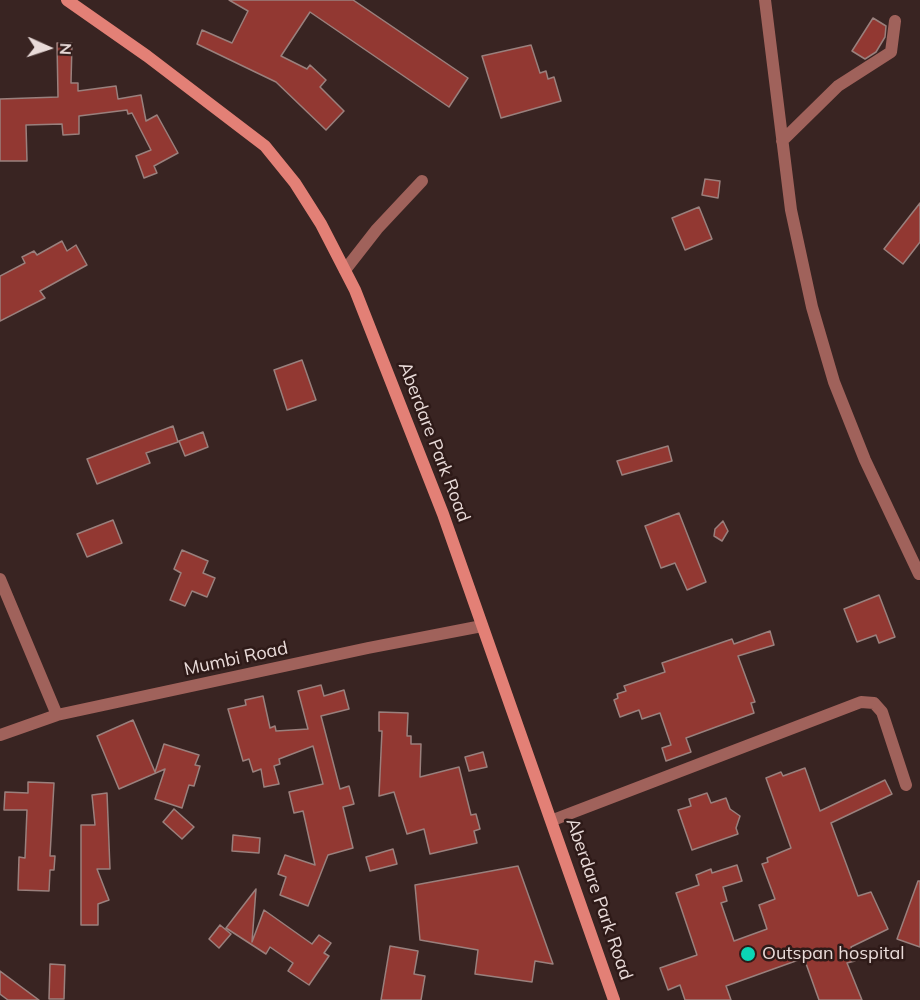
<!DOCTYPE html>
<html>
<head>
<meta charset="utf-8">
<style>
  body { margin:0 }
  #map { position:relative; width:920px; height:1000px; overflow:hidden; background:#392422; font-family:Mulish,sans-serif }
  canvas { display:block }
  .north { position:absolute; left:18px; top:18px; width:60px; height:60px; -webkit-text-stroke:4px #2e1a18; paint-order:stroke; rotate:93deg; font-size:16px; font-weight:700; line-height:24px; text-align:center; color:#e9dbd9 }
  .north::after { content:''; display:block; margin:auto; width:21px; height:27px; background:#e9dbd9; clip-path:polygon(50% 0,100% 100%,50% 72%,0 100%) }
</style>
</head>
<body>
<div id="map">
<canvas width="920" height="1000"></canvas>
<div class="north">N</div>
</div>
<script>
const g = document.querySelector('canvas').getContext('2d');
g.lineJoin = 'round';
function fill(path, color) {
  g.fillStyle = color;
  g.fill(path, 'evenodd');
}
function shape(rows) {
  const path = new Path2D();
  for (const r of rows) {
    path.moveTo(r[0], r[1]);
    for (let i = 2; i < r.length; i += 2) path.lineTo(r[i], r[i + 1]);
  }
  return path;
}
function trace(path, color, width, dash) {
  g.strokeStyle = color;
  g.lineWidth = width;
  g.lineCap = dash ? 'butt' : 'round';
  g.setLineDash(dash || []);
  g.stroke(path);
}
function label(font, color, halo, rows, align = 'center') {
  g.font = font + ' Mulish,sans-serif';
  g.lineWidth = 5;
  g.setLineDash([]);
  g.textBaseline = 'middle';
  g.strokeStyle = halo;
  g.fillStyle = color;
  for (const [text, x, y, turn = 0] of rows) {
    g.save();
    g.translate(x, y);
    g.rotate((+turn || 0) * Math.PI / 180);
    g.textAlign = isNaN(turn) ? turn : align;
    if (halo) g.strokeText(text, 0, 0);
    g.fillText(text, 0, 0);
    g.restore();
  }
}
const building = shape([
  [229,0,353,0,468,78,449,107,310,12,281,56,307,69,310,65,326,80,320,87,344,111,326,130,276,82,197,44,202,30,232,43,248,11,229,0],
  [873,18,886,26,885,37,876,52,865,59,852,51,873,18],
  [57,43,72,43,71,83,78,83,78,91,116,86,118,99,141,95,146,121,157,115,178,153,154,166,157,173,144,178,136,156,151,150,132,113,128,114,127,110,79,116,79,134,63,135,62,124,26,125,27,161,0,161,0,99,58,97,57,43],
  [531,45,540,73,546,71,548,79,554,77,561,101,501,118,482,56,531,45],
  [705,179,720,181,718,198,702,195,705,179],
  [920,203,920,242,903,264,884,249,920,203],
  [699,207,712,239,685,250,672,218,699,207],
  [62,241,67,251,76,245,87,265,40,291,45,298,0,321,0,276,25,263,22,257,34,251,37,255,62,241],
  [302,360,316,400,287,410,274,370,302,360],
  [173,426,178,442,146,453,150,463,97,484,87,459,173,426],
  [203,432,208,447,185,456,179,441,203,432],
  [668,446,672,461,622,475,617,461,668,446],
  [679,513,706,582,687,590,675,563,661,568,645,526,679,513],
  [113,520,122,543,87,557,77,534,113,520],
  [723,521,728,531,722,541,714,536,715,529,723,521],
  [182,550,208,561,203,573,215,578,207,597,192,591,185,606,170,600,181,573,174,569,182,550],
  [879,595,895,637,879,643,876,635,857,642,844,609,879,595],
  [770,631,774,645,738,656,755,702,751,703,754,713,686,738,691,752,666,761,662,748,671,745,660,713,642,719,639,710,620,717,614,700,618,698,617,694,626,691,624,686,665,672,662,663,732,639,734,644,770,631],
  [321,685,324,696,344,690,349,709,321,716,340,789,349,786,354,804,343,807,353,848,328,855,308,906,280,895,286,877,278,874,285,855,315,865,303,811,294,813,289,792,323,784,313,746,279,759,280,764,274,766,279,784,264,787,261,769,253,772,249,759,243,761,228,709,246,705,245,700,263,696,270,728,275,726,276,731,308,729,298,691,321,685],
  [379,712,408,713,407,736,411,736,411,744,421,744,420,777,459,767,471,815,476,814,480,829,474,831,477,843,430,854,424,829,407,834,394,792,379,796,382,731,379,731,379,712],
  [133,720,155,772,164,744,199,755,195,765,200,766,194,786,189,785,182,808,155,799,165,769,119,789,97,736,133,720],
  [483,752,487,767,469,771,465,757,483,752],
  [805,768,820,811,885,780,892,794,831,823,858,896,871,892,888,929,851,947,855,961,847,963,862,1000,819,1000,804,958,726,986,731,1000,685,1000,680,985,668,990,660,968,697,955,676,893,699,885,696,875,711,869,712,873,737,865,742,881,723,887,727,901,721,903,734,941,767,929,759,905,775,899,762,864,768,862,767,858,791,848,766,778,781,772,783,776,805,768],
  [28,782,54,783,50,856,55,856,54,870,50,870,49,891,18,890,19,857,25,858,27,810,4,810,5,792,28,793,28,782],
  [107,793,110,869,97,869,109,900,98,904,98,925,81,925,81,825,95,825,92,795,107,793],
  [707,793,711,803,726,798,730,809,740,816,736,828,738,834,692,850,678,810,691,806,689,799,707,793],
  [174,809,194,827,182,839,163,822,174,809],
  [233,835,260,838,259,853,232,851,233,835],
  [393,849,397,864,370,871,366,857,393,849],
  [518,866,553,964,535,961,532,982,475,974,478,950,420,940,415,885,518,866],
  [918,881,920,881,920,947,897,939,918,881],
  [256,889,252,942,264,910,312,944,319,935,331,943,324,953,329,956,309,985,288,971,293,963,270,947,266,954,226,928,256,889],
  [220,925,231,934,219,948,209,939,220,925],
  [390,946,418,951,414,974,425,976,421,1000,381,1000,390,946],
  [50,964,65,965,64,999,49,999,50,964],
  [0,971,39,1000,8,1000,0,994,0,971]
]);
fill(building, '#923832');
trace(building, '#9a807d', 1.5);
trace(shape([
  [765,0,791,210,812,307,834,382,865,460,919,574],
  [782,141,838,86,891,52,895,21],
  [345,270,377,229,422,181],
  [0,579,57,715],
  [0,735,57,715,368,648,482,626],
  [553,820,861,702,874,703,882,712,906,785]
]), '#a0625b', 12);
trace(shape([
  [67,0,147,56,265,146,295,183,321,224,355,290,443,514,614,1000]
]), '#e38076', 12);
for (const [x, y, r, color] of [
  [748,954,8,"#0bd5b5"]
]) {
  const dot = new Path2D();
  dot.arc(x, y, r, 0, 2 * Math.PI);
  g.fillStyle = color;
  g.fill(dot);
  trace(dot, '#2e1a18', 2);
}
label('18px', '#e9dbd9', '#2e1a18', [
  ["Aberdare Park Road",434,442,69],
  ["Mumbi Road",236,659,-12],
  ["Aberdare Park Road",599,899,71]
]);
label('18px', '#e9dbd9', '#2e1a18', [
  ["Outspan hospital",762,954]
], 'left');
</script>
</body>
</html>
